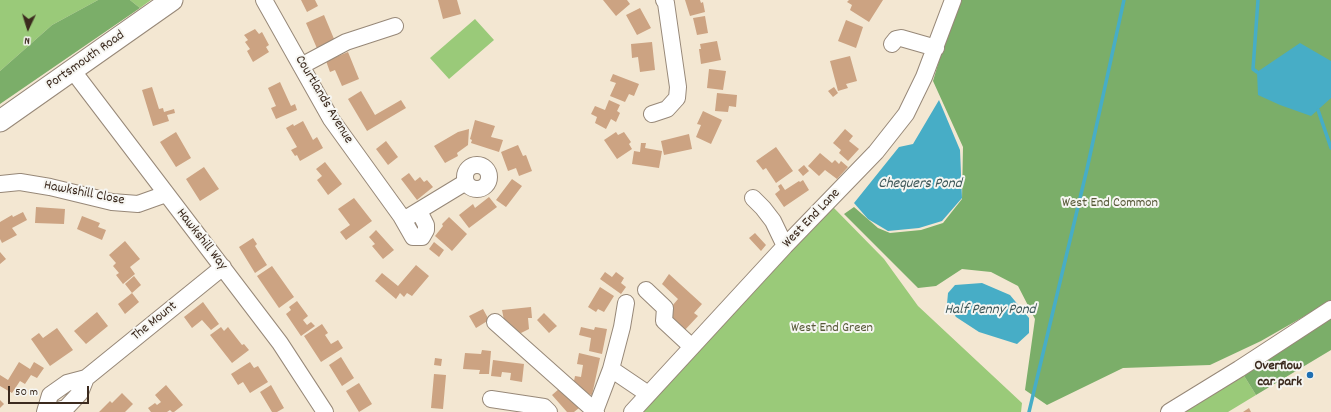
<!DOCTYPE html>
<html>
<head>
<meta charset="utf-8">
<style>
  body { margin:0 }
  #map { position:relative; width:1331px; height:412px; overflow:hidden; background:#f3e7d2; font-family:Dekko,sans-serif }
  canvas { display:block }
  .north { position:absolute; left:8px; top:8px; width:40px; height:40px; -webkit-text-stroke:3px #f6f6f2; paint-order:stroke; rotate:184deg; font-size:11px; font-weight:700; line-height:16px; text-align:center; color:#3b2a1e }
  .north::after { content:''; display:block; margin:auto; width:14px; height:18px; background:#3b2a1e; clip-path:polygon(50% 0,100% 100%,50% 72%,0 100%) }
  .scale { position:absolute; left:8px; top:386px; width:81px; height:18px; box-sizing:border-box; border:2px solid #3b2a1e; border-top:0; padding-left:5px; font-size:12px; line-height:14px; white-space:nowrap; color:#3b2a1e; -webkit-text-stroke:3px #f6f6f2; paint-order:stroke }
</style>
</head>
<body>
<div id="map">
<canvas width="1331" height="412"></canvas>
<div class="north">N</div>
<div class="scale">50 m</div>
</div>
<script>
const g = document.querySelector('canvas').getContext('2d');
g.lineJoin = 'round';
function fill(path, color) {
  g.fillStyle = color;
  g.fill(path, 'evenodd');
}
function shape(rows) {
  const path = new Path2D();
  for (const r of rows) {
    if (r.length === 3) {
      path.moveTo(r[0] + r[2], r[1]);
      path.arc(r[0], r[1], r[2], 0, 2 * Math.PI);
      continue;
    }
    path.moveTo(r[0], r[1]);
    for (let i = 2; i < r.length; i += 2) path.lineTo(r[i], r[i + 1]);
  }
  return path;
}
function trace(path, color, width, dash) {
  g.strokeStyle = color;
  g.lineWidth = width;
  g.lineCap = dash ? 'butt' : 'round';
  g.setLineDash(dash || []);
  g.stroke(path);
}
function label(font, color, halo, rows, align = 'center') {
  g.font = font + ' Dekko,sans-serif';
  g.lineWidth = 4;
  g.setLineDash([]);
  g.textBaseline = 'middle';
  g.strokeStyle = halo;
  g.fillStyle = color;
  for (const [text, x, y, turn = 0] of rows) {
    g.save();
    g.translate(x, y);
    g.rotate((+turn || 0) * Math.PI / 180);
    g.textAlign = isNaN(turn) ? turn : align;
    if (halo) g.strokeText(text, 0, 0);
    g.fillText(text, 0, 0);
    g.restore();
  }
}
fill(shape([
  [0,0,98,0,52,25,0,71],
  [130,0,151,0,140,8],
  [475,19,494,40,449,79,430,58],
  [832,206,884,259,918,306,1022,403,1021,412,642,412],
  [1241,371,1256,395,1228,412,1173,412]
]), '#9aca79');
fill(shape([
  [98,0,130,0,140,8,0,104,0,71,52,25],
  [957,0,1331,0,1331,301,1261,341,1210,365,1123,368,1047,405,1025,390,1035,319,1018,286,991,272,962,269,936,286,918,288,844,214,854,207,878,228,890,233,921,230,943,223,962,199,963,147,933,81],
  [1331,315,1331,350,1256,395,1241,371]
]), '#7bae69');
fill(shape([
  [1300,43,1331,61,1331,98,1311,116,1280,105,1258,95,1257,72],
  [939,100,960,150,962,198,942,221,919,228,888,231,868,219,854,203,899,147,913,144],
  [982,283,1010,295,1029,318,1029,333,1017,344,979,332,956,317,947,304,948,293,955,285]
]), '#47adc6');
trace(shape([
  [1257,72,1253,69,1258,0],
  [1318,110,1331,148],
  [1029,412,1087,169,1124,0]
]), '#47adc6', 3.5);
fill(shape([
  [301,0,315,0,318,6,307,12],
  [438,0,457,0,461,14,443,19],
  [603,0,627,0,630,4,616,16],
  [685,0,700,0,701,3,703,2,705,12,690,16],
  [849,0,883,0,869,22,850,10,852,5,847,2],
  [640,8,651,28,637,35,626,15],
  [324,15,337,46,319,53,306,23],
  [705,16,708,33,697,35,693,18],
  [846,20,863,27,856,48,838,41],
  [255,29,259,34,262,32,269,45,266,47,269,52,253,62,247,51,250,49,245,42,248,40,244,35],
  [717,41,721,60,701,64,699,49,701,49,700,44],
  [652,42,655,70,640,72,638,57,632,58,631,44],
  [348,52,359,79,342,86,335,70,330,72,326,61],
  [850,56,857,81,846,84,848,88,838,91,830,61],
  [709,69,726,71,723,90,707,88],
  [613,74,639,84,634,96,629,94,625,102,610,96,616,83,610,81],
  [280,82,291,106,295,104,297,110,276,119,271,108,276,106,268,88],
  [152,87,159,109,163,108,164,112,174,109,175,113,167,115,169,121,153,126,142,90],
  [834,87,838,93,833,97,828,91],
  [361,91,375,115,401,100,406,108,367,131,348,99],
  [717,93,737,95,736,107,729,106,728,112,715,111],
  [609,100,620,105,617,111,620,113,616,122,611,119,606,129,595,123,597,117,591,114,595,106,605,110],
  [703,111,722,120,711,144,696,137,701,125,697,124],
  [475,120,495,126,491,137,503,140,499,152,471,143,472,140,470,139],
  [303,121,313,140,317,137,323,148,300,161,297,155,295,156,291,150,297,147,286,128,293,124,294,126],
  [469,129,468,145,457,153,458,156,445,163,434,146,458,132],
  [845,129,853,136,849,141,859,149,848,161,839,153,841,150,833,143],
  [176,132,191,158,176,167,160,142],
  [616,132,618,135,624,132,631,142,629,144,632,149,617,159,604,140],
  [689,134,692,149,664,155,661,141],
  [386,141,398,157,388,165,376,149],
  [641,143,646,143,645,148,662,151,659,168,632,164,634,151,640,152],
  [518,145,523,156,526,155,532,171,519,176,516,168,508,171,501,152],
  [776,147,793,171,776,183,766,168,763,170,756,161],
  [820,153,832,163,835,160,839,164,841,161,848,167,837,179,825,170,819,176,808,166],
  [325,162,342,184,328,195,317,180,322,176,316,169],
  [804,165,809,171,803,176,798,170],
  [204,167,219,189,200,201,186,179],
  [409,173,415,181,420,177,424,182,427,180,433,187,417,200,401,179],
  [512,179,522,186,506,207,496,200],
  [803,180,809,190,784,207,775,194,780,190,778,186,781,184,785,190,799,181,800,182],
  [489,197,497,207,469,228,459,215,473,204,475,208],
  [354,198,372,221,346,240,340,232,350,225,338,209],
  [36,207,65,209,64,224,35,223],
  [23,212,27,220,12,228,17,235,2,243,0,239,0,222,12,215,13,217],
  [82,216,100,223,98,227,106,230,102,240,77,229],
  [449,217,467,234,452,251,435,236,443,226,442,224],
  [376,230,394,250,383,259,372,246,375,244,369,237],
  [755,233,766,245,761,251,749,238],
  [253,238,257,244,255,246,267,265,255,273,239,247],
  [125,241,140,259,130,267,135,274,123,284,116,275,119,273,113,266,116,263,109,255],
  [434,242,444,250,439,257,429,249],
  [0,252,6,259,0,264],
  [416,265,429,276,412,296,407,293,404,297,400,293,396,299,375,281,382,273,398,286],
  [272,266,294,297,279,308,257,276],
  [605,272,612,277,616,272,624,278,621,283,626,287,621,294,600,279],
  [669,274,702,304,694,313,698,316,683,332,667,312,678,299,662,284],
  [134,276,141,285,132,293,125,284],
  [600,287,614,296,604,312,598,309,596,312,588,307],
  [132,293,139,302,125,314,118,304],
  [297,301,308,316,303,320,307,325,311,322,315,326,301,336,286,314,291,310,289,307],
  [203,302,219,324,211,330,202,320,192,328,184,317],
  [531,307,532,318,528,318,529,329,521,333,506,330,502,310],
  [483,309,489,320,476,328,469,316],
  [97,312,108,326,86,344,74,331],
  [544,313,557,326,549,333,537,320],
  [322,324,328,333,325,335,331,344,338,340,343,348,321,362,304,336],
  [221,327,224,331,228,327,242,345,244,344,249,350,232,363,210,335],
  [581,327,594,330,595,327,607,329,602,354,589,351,591,338,579,335],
  [57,328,73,350,50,366,31,339,39,333,43,338],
  [482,350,491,351,489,374,479,374,480,370,463,369,465,353,481,354],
  [579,353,600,358,592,395,578,392,573,386,575,376,581,377,583,365,577,364],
  [341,357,354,378,342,386,329,365],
  [435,358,442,359,441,366,434,365],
  [493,360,524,364,522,382,510,380,511,373,502,372,501,377,491,376],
  [19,362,30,369,34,362,44,368,37,378,31,375,25,384,20,381,12,393,0,386,0,375,8,380],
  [250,362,254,368,258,366,268,382,250,393,243,382,238,385,231,374],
  [434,374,446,375,443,409,431,408],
  [359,383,372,404,359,412,346,391],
  [166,385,183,405,174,412,172,412,170,410,167,412,151,412,148,408,155,403,157,405,161,402,155,395],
  [271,385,284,408,277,412,272,412,260,392],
  [560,388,579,408,574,412,567,412,552,395],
  [122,393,133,404,125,412,99,412,110,401,112,403],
  [0,400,4,404,0,408],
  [1249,408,1251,412,1243,412]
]), '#cca382');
const minor = shape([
  [264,0,331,119,401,216,413,237,422,237,426,230,426,225,419,211],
  [892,44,896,39,901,38,936,48],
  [301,66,346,42,395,26],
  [73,71,280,343,325,412],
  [652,114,667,109,677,98,678,87,666,3,664,0],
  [477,177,12],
  [0,184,20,182,50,187,112,202,138,204,166,194],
  [753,198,763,208,773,221,785,246],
  [410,216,466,182],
  [646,290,665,308,664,321,692,347],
  [495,322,596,412],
  [611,369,648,394],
  [491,399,544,407,549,412],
  [595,411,611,369,622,327,626,303],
  [45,412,50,395,67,383,86,378],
  [49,412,66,408,80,393,86,378,223,267],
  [632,412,785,246,876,152,906,114,924,77,953,0],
  [1169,412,1239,369,1331,309]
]);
const major = shape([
  [0,121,172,0]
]);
trace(minor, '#978878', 18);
trace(major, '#978878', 23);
trace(minor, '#fff', 16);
trace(major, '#fff', 21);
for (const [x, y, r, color] of [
  [1310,375,4,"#1f6fb2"]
]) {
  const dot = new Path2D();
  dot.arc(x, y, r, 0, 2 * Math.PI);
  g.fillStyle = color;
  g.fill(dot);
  trace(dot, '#f6f6f2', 1.5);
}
label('14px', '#3b2a1e', '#f6f6f2', [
  ["Portsmouth Road",86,61,-35],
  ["Courtlands Avenue",323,100,59],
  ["Hawkshill Close",84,194,11],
  ["West End Lane",812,219,-46],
  ["Hawkshill Way",201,240,52],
  ["The Mount",155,322,-39]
]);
label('14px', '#585a39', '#f6f6f2', [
  ["West End Common",1110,204],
  ["West End Green",832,329]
]);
label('bold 14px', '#3b2a1e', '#f6f6f2', [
  ["Overflow",1302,367],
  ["car park",1302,383]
], 'right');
label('italic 15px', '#3f5859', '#f6f6f2', [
  ["Chequers Pond",920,185],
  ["Half Penny Pond",990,311]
]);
</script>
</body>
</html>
